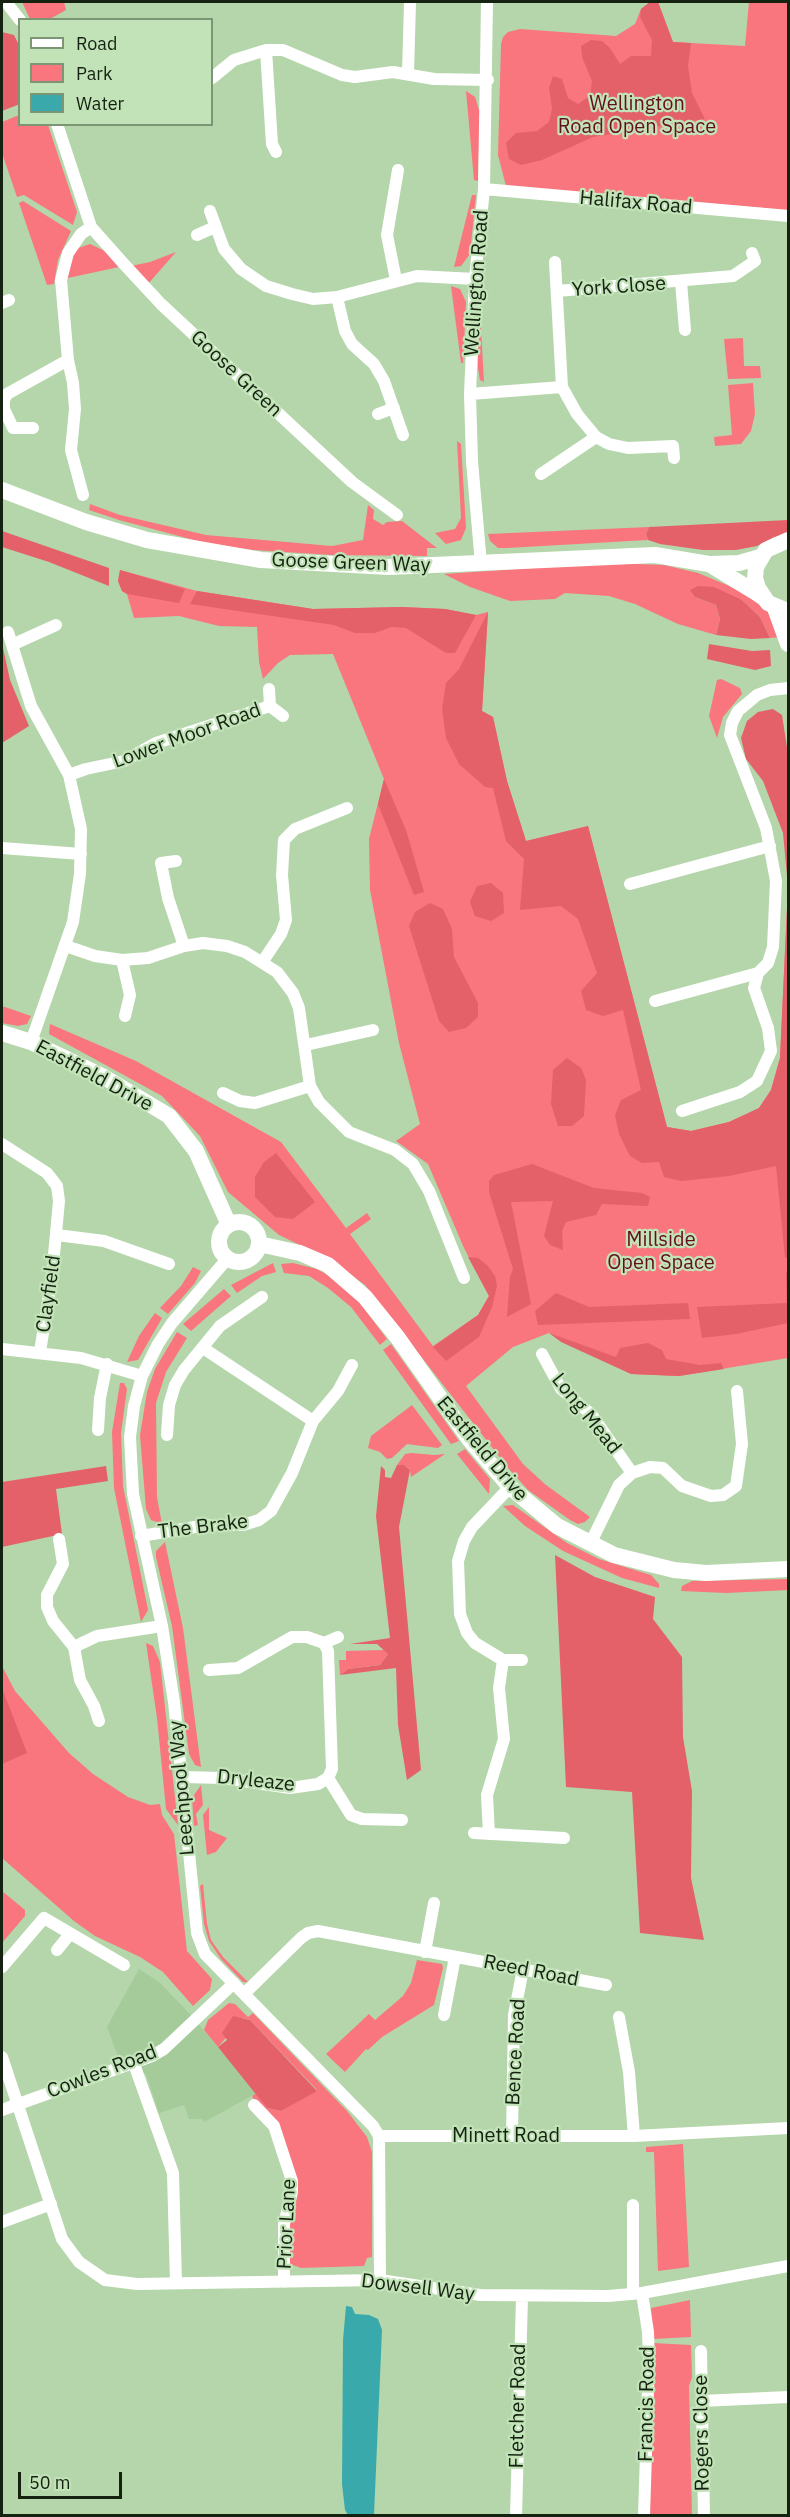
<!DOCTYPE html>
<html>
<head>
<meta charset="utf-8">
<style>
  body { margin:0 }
  #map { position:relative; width:790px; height:2517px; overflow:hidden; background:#b4d6aa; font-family:"IBM Plex Sans",sans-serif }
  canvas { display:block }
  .frame { position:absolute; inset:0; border:3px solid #152111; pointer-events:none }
  .legend { position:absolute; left:18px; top:18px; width:195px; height:108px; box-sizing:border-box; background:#c1e3b7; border:2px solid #7c9575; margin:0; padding:8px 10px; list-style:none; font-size:18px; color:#152111 }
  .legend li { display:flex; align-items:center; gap:12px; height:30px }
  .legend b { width:30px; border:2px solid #7c9575 }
  .scale { position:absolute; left:18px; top:2472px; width:104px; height:27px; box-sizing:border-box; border:3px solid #152111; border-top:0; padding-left:8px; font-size:18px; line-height:21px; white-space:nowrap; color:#152111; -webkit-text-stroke:4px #c1e3b7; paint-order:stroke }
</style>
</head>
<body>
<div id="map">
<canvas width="790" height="2517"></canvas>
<div class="frame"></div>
<ul class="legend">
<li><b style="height:8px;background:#fff"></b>Road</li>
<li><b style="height:16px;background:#f9767e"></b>Park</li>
<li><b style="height:16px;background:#39a9ac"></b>Water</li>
</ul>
<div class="scale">50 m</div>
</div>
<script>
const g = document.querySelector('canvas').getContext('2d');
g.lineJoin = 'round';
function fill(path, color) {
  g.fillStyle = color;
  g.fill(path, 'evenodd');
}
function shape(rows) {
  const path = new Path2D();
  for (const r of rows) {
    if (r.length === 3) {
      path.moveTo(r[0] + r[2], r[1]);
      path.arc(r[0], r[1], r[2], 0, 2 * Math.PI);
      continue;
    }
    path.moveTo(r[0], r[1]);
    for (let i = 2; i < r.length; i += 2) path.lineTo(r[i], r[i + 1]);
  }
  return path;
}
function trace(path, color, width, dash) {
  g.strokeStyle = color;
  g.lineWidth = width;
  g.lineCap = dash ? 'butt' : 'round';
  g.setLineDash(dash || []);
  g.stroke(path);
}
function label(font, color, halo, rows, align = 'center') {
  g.font = font + ' "IBM Plex Sans",sans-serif';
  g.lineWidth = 4.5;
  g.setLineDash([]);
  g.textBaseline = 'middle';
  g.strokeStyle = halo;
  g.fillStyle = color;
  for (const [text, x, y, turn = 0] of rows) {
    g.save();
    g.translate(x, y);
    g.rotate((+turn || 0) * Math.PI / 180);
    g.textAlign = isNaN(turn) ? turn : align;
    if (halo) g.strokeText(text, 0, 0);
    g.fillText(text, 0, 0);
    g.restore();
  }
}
fill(shape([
  [139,1969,159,1982,189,2013,257,2093,204,2122,202,2119,189,2119,184,2105,159,2113,146,2074,119,2059,107,2027]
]), '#a5cb9a');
fill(shape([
  [22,2,64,2,66,10,50,19,30,19],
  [650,2,658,2,673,42,745,46,749,2,788,2,788,210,506,186,498,155,501,44,503,37,508,32,520,29,616,36,635,24,641,9],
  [466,91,475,97,480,113,478,181,474,180],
  [19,115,20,124,48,125,77,212,73,225,24,195,17,197,2,153,2,122],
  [472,195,476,195,470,254,461,266,454,267],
  [23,201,71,231,58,260,54,284,47,285,19,203],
  [90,244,105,251,119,267,68,278,68,267,75,249],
  [176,252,148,284,131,266,150,262],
  [451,286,460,289,466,302,463,363,461,363],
  [478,311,480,311,484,382,480,380,478,368],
  [743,338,744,366,760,366,761,378,728,379,724,339],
  [753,383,755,414,751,431,741,444,715,446,714,437,732,435,728,385],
  [457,441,461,444,466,528,461,540,446,544,435,533,455,529,461,518],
  [90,504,120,515,206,535,332,546,363,540,368,505,374,510,373,519,383,525,387,522,402,521,437,548,427,548,427,556,331,555,253,550,205,543,119,520,89,510],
  [649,527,646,534,648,540,507,548,498,548,490,541,488,534],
  [609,563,664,565,698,573,727,585,744,593,768,612,780,637,770,638,760,617,742,600,695,597,716,605,720,619,716,635,678,624,635,604,609,596,565,593,555,599,510,601,470,587,444,574],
  [120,570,197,591,313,609,402,607,445,609,476,615,488,612,482,711,493,717,507,781,526,841,588,826,667,1127,691,1131,729,1122,759,1108,771,1090,780,1058,788,887,788,1358,679,1376,631,1374,549,1333,513,1347,466,1386,523,1464,546,1485,590,1517,585,1522,578,1524,570,1520,528,1490,509,1469,365,1285,331,1260,279,1235,228,1192,200,1136,162,1096,49,1034,50,1024,136,1061,281,1142,346,1228,367,1213,371,1219,350,1234,433,1346,478,1315,489,1296,464,1248,428,1164,396,1141,420,1124,399,1043,370,890,369,839,384,779,333,654,290,655,278,663,263,679,259,662,257,627,219,626,179,616,134,618,127,594,122,591,118,581],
  [721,679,740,688,742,694,723,717,717,738,709,716,717,680],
  [2,1006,31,1016,27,1024,18,1026,2,1023],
  [273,1263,276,1272,262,1276,237,1293,231,1285],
  [293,1263,317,1269,329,1276,359,1302,387,1339,380,1345,351,1307,328,1288,309,1276,284,1273,281,1264],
  [193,1267,201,1271,195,1283,168,1314,160,1308,181,1286],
  [224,1289,231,1296,191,1331,183,1324],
  [155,1313,162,1318,138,1360,127,1362,139,1336],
  [177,1332,187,1338,166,1372,156,1403,157,1497,162,1524,151,1520,146,1509,140,1435,147,1392,155,1369],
  [391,1344,459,1441,451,1444,383,1350],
  [120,1383,124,1383,127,1389,121,1433,123,1486,148,1610,141,1622,114,1488,112,1432],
  [412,1405,442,1445,438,1448,407,1444,392,1458,387,1459,380,1452,368,1448,371,1436],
  [465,1449,490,1479,489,1494,457,1454],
  [411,1453,434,1455,445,1454,411,1477,410,1470,404,1465,397,1465,405,1454],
  [513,1505,567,1543,599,1559,651,1575,659,1584,659,1588,622,1578,563,1551,525,1526,503,1506],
  [165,1542,183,1628,201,1767,195,1765,189,1754,172,1626,156,1557,156,1551],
  [788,1579,788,1590,726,1593,681,1591,682,1586,692,1581],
  [146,1643,153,1646,160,1662,178,1825,166,1809,157,1718],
  [384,1650,388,1654,380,1665,348,1669,340,1675,339,1660,346,1660,346,1651],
  [2,1666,15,1691,69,1753,93,1774,128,1797,150,1805,160,1804,162,1815,174,1834,187,1951,212,1979,210,1990,193,2006,163,1972,140,1957,95,1936,74,1921,2,1858],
  [201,1785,203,1805,196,1814,198,1825,194,1826,192,1798],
  [209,1807,209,1830,227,1838,216,1852,207,1855,203,1815],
  [203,1884,207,1924,211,1940,223,1957,248,1982,243,1982,221,1959,209,1941,204,1924,200,1886],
  [2,1891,25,1910,25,1916,2,1943],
  [417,1960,442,1964,443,1968,434,2005,382,2037,368,2050,366,2049,345,2072,326,2054,369,2014,375,2020,403,1996,411,1983],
  [229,2003,235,2004,248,2017,253,2013,347,2111,367,2137,372,2152,372,2257,367,2258,364,2266,301,2268,290,2264,290,2215,297,2186,252,2096,257,2093,267,2108,281,2111,317,2090,250,2020,243,2018,218,2047,204,2030,208,2020],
  [683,2144,689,2267,658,2271,654,2152,646,2152,646,2147],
  [690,2300,691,2337,653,2339,651,2308],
  [653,2343,691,2345,692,2377,689,2386,692,2515,647,2516]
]), '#f9767e');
fill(shape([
  [650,2,658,2,673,42,691,43,688,66,692,93,705,119,593,137,542,160,521,165,509,159,506,143,516,133,537,131,549,122,552,109,549,88,553,76,562,79,568,98,578,104,590,96,592,81,582,57,581,46,591,40,602,41,610,48,620,64,631,56,651,56,652,40,640,17,641,9],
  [2,32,14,35,19,45,20,104,2,111],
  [788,520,788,535,774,537,757,546,736,550,703,550,660,544,648,540,646,534,649,527],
  [2,531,109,568,109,586,49,562,2,547],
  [120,570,185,589,179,603,127,594,122,591,118,581],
  [698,586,714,587,742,600,760,617,770,638,751,639,716,635,720,619,716,605,695,597,690,590],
  [197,591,313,609,402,607,445,609,476,615,455,653,446,653,406,628,391,627,375,633,355,633,334,625,190,604],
  [488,612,482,711,493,717,507,781,526,841,588,826,667,1127,691,1131,729,1122,759,1108,771,1090,780,1058,788,887,788,1257,785,1258,776,1166,729,1176,681,1181,664,1177,659,1162,642,1163,630,1156,619,1134,615,1115,621,1100,641,1090,623,1010,603,1016,586,1010,581,991,597,973,578,919,561,906,520,910,524,859,506,841,493,788,485,787,459,764,446,738,442,709,446,683,459,669],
  [2,643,10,680,29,726,2,743],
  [709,644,752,651,770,650,771,666,755,670,707,659],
  [773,709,782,715,788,754,788,887,783,833,763,781,746,759,741,738,747,721,758,712],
  [384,779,406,830,424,892,414,895,378,804],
  [491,883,503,893,504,913,491,921,475,916,470,902,477,886],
  [430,903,443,909,452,929,454,957,478,1003,478,1017,466,1028,449,1032,439,1021,409,926,415,912],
  [567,1058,581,1068,586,1080,584,1116,572,1126,558,1126,551,1104,553,1070],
  [276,1153,315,1202,293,1219,275,1217,255,1197,255,1177,264,1162],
  [532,1164,594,1188,642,1193,650,1197,648,1206,602,1204,596,1215,566,1222,562,1231,563,1250,550,1245,544,1236,553,1201,511,1202,531,1304,507,1317,510,1277,513,1269,489,1192,489,1181,494,1175],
  [468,1257,478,1258,488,1266,495,1276,497,1286,492,1307,479,1337,446,1361,433,1347,478,1315,489,1296],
  [786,1272,788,1272,788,1323,736,1334,702,1338,697,1307,787,1303],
  [556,1293,589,1307,688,1303,690,1319,538,1325,535,1311],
  [549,1333,616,1357,620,1348,648,1343,662,1350,666,1359,700,1365,721,1363,724,1369,679,1376,631,1374,561,1342],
  [397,1465,404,1465,410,1470,399,1527,421,1770,407,1780,398,1725,396,1668,340,1675,348,1669,380,1665,388,1654,377,1644,350,1644,390,1638,376,1516,381,1466,385,1470,385,1477,391,1478],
  [106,1466,108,1481,56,1489,62,1534,2,1547,2,1482],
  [555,1555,595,1577,655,1597,653,1619,682,1657,683,1737,692,1791,691,1878,704,1940,640,1933,632,1792,566,1787],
  [2,1688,27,1753,2,1764],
  [233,2016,250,2020,317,2091,281,2111,267,2108,218,2047,227,2040,222,2033]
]), '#e4616a');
fill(shape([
  [346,2306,352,2307,355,2314,369,2315,378,2319,382,2330,374,2515,348,2515,345,2510,342,2484,343,2340]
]), '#39a9ac');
trace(shape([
  [9,6,20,20],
  [266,50,272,144,276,152],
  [408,73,410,2],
  [212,78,234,60,266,50,283,50,342,75,355,77,393,72,434,79,488,80],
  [57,124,91,227,123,263,161,304,352,482,397,515],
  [484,189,788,216],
  [210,211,224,249,241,269,266,286,292,294,313,299,337,297,417,276,475,279],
  [197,235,215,227],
  [555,262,562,387,577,414,596,437,609,444,628,448,673,446,674,458],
  [396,280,387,235,398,170],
  [681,282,685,330],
  [557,291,733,276,755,261,752,253],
  [337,297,345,331,352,344,374,364,384,381,403,435],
  [2,303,9,300],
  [470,394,562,387],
  [378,414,394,408],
  [33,428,13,428,4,409,4,400,7,394,68,360],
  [541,474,596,437],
  [83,495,71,450,75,409,73,383,68,360,61,280,68,253,81,234,91,227],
  [481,564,472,461,470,394,475,279,484,189,487,2],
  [8,632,31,706,69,775,81,829,80,874,73,922,31,1042],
  [14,644,56,625],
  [269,689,270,706,283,716],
  [69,775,86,769,124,761,156,743,270,706],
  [2,848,81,854],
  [176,861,161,863,168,898,184,946],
  [630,884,770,846],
  [66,946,95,956,122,960,148,958,184,946,203,943,227,946,245,952,277,972,293,993,299,1008,310,1086,319,1102,349,1132,395,1150,413,1164,429,1191,464,1278],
  [122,960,130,995,125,1016],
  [263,961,281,934,286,920,282,875,284,840,295,829,347,808],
  [655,1001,758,973],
  [306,1045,373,1030],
  [223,1093,240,1101,255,1103,310,1086],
  [682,1111,740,1092,757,1081,771,1051,768,1028,754,988,758,973,768,963,773,947,776,881,766,828,730,735,732,723,738,711,757,695,770,690,788,688],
  [2,1144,47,1173,57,1186,59,1201,52,1276,40,1352],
  [57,1235,104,1241,169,1264],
  [228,1258,172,1323,158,1344,142,1376,134,1406,130,1437,133,1494,162,1626,174,1702,197,1933,205,1954,373,2126,379,2136,380,2280],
  [203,1348,313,1421],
  [2,1349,81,1358,142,1376],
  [542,1354,561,1389,591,1414,632,1473],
  [98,1430,100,1398,107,1364],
  [167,1435,169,1405,175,1385,184,1370,220,1326,262,1297],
  [510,1487,472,1527,464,1541,458,1561,460,1614,467,1633,475,1643,503,1660,522,1660],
  [141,1536,207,1525,243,1525,259,1520,271,1511,292,1473,313,1421,338,1391,352,1365],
  [59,1539,63,1564,47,1595,47,1607,53,1621,74,1647,80,1680,94,1706,99,1721],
  [590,1544,619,1485,632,1473,650,1467,663,1468,682,1486,711,1496,723,1495,736,1486,742,1444,737,1391],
  [74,1647,97,1636,162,1626],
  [209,1670,238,1668,292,1637,307,1637,324,1643,338,1637],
  [182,1777,223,1778,290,1788,318,1784,328,1778,332,1769,330,1711,328,1651,324,1643],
  [328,1778,351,1815,362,1819,402,1820],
  [474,1833,564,1838],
  [489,1834,487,1795,504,1739,499,1688,503,1660],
  [57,1950,70,1934],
  [425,1952,434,1903],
  [2,1967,44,1918,124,1965],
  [245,1993,301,1938,308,1933,318,1931,606,1985],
  [444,2015,455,1957],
  [619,2017,629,2072,634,2136],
  [2,2057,62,2239,79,2262,105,2280,137,2284,380,2280,480,2295,608,2296,642,2293,788,2266],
  [134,2064,173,2173,176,2283],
  [254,2105,274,2126,292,2181,292,2192,284,2224,284,2282],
  [2,2110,152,2056,164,2049,234,1983],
  [379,2136,634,2136,788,2128],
  [512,2136,514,2015,523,1969],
  [633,2205,633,2294],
  [2,2222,51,2204],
  [642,2293,648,2332,649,2359,644,2516],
  [701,2351,704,2516],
  [701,2401,788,2397],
  [516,2516,522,2297]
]), '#fff', 12);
trace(shape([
  [2,490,86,522,147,540,261,560,389,567,655,555,709,564,763,597],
  [788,540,766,550,756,567,755,578,758,588,768,603,788,611],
  [711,564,739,563,760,557],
  [775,608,788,644],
  [2,1033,31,1042,104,1077,169,1116,196,1151,229,1225],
  [239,1242,20],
  [259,1244,300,1253,328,1265,365,1297,398,1338,469,1439,510,1487,557,1526,614,1555,674,1570,706,1573,788,1569]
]), '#fff', 16);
label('20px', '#640f1d', '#c1e3b7', [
  ["Wellington",637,104],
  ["Road Open Space",637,127],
  ["Millside",661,1240],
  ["Open Space",661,1263]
]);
label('20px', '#152111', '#c1e3b7', [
  ["Halifax Road",636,203,5],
  ["Wellington Road",477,283,-86],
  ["York Close",619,287,-4],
  ["Goose Green",236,374,43],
  ["Goose Green Way",351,563,2],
  ["Lower Moor Road",187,736,-20],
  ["Eastfield Drive",94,1076,28],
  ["Clayfield",49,1294,-82],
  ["Long Mead",586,1414,51],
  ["Eastfield Drive",482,1449,50],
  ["The Brake",203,1527,-7],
  ["Dryleaze",256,1781,6],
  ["Leechpool Way",182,1788,-95],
  ["Reed Road",531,1971,11],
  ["Bence Road",516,2052,-87],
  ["Cowles Road",102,2072,-21],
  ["Minett Road",506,2136],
  ["Prior Lane",287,2224,-87],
  ["Dowsell Way",418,2288,7],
  ["Francis Road",647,2404,-89],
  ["Fletcher Road",518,2406,-89],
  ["Rogers Close",702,2433,-91]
]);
</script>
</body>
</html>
